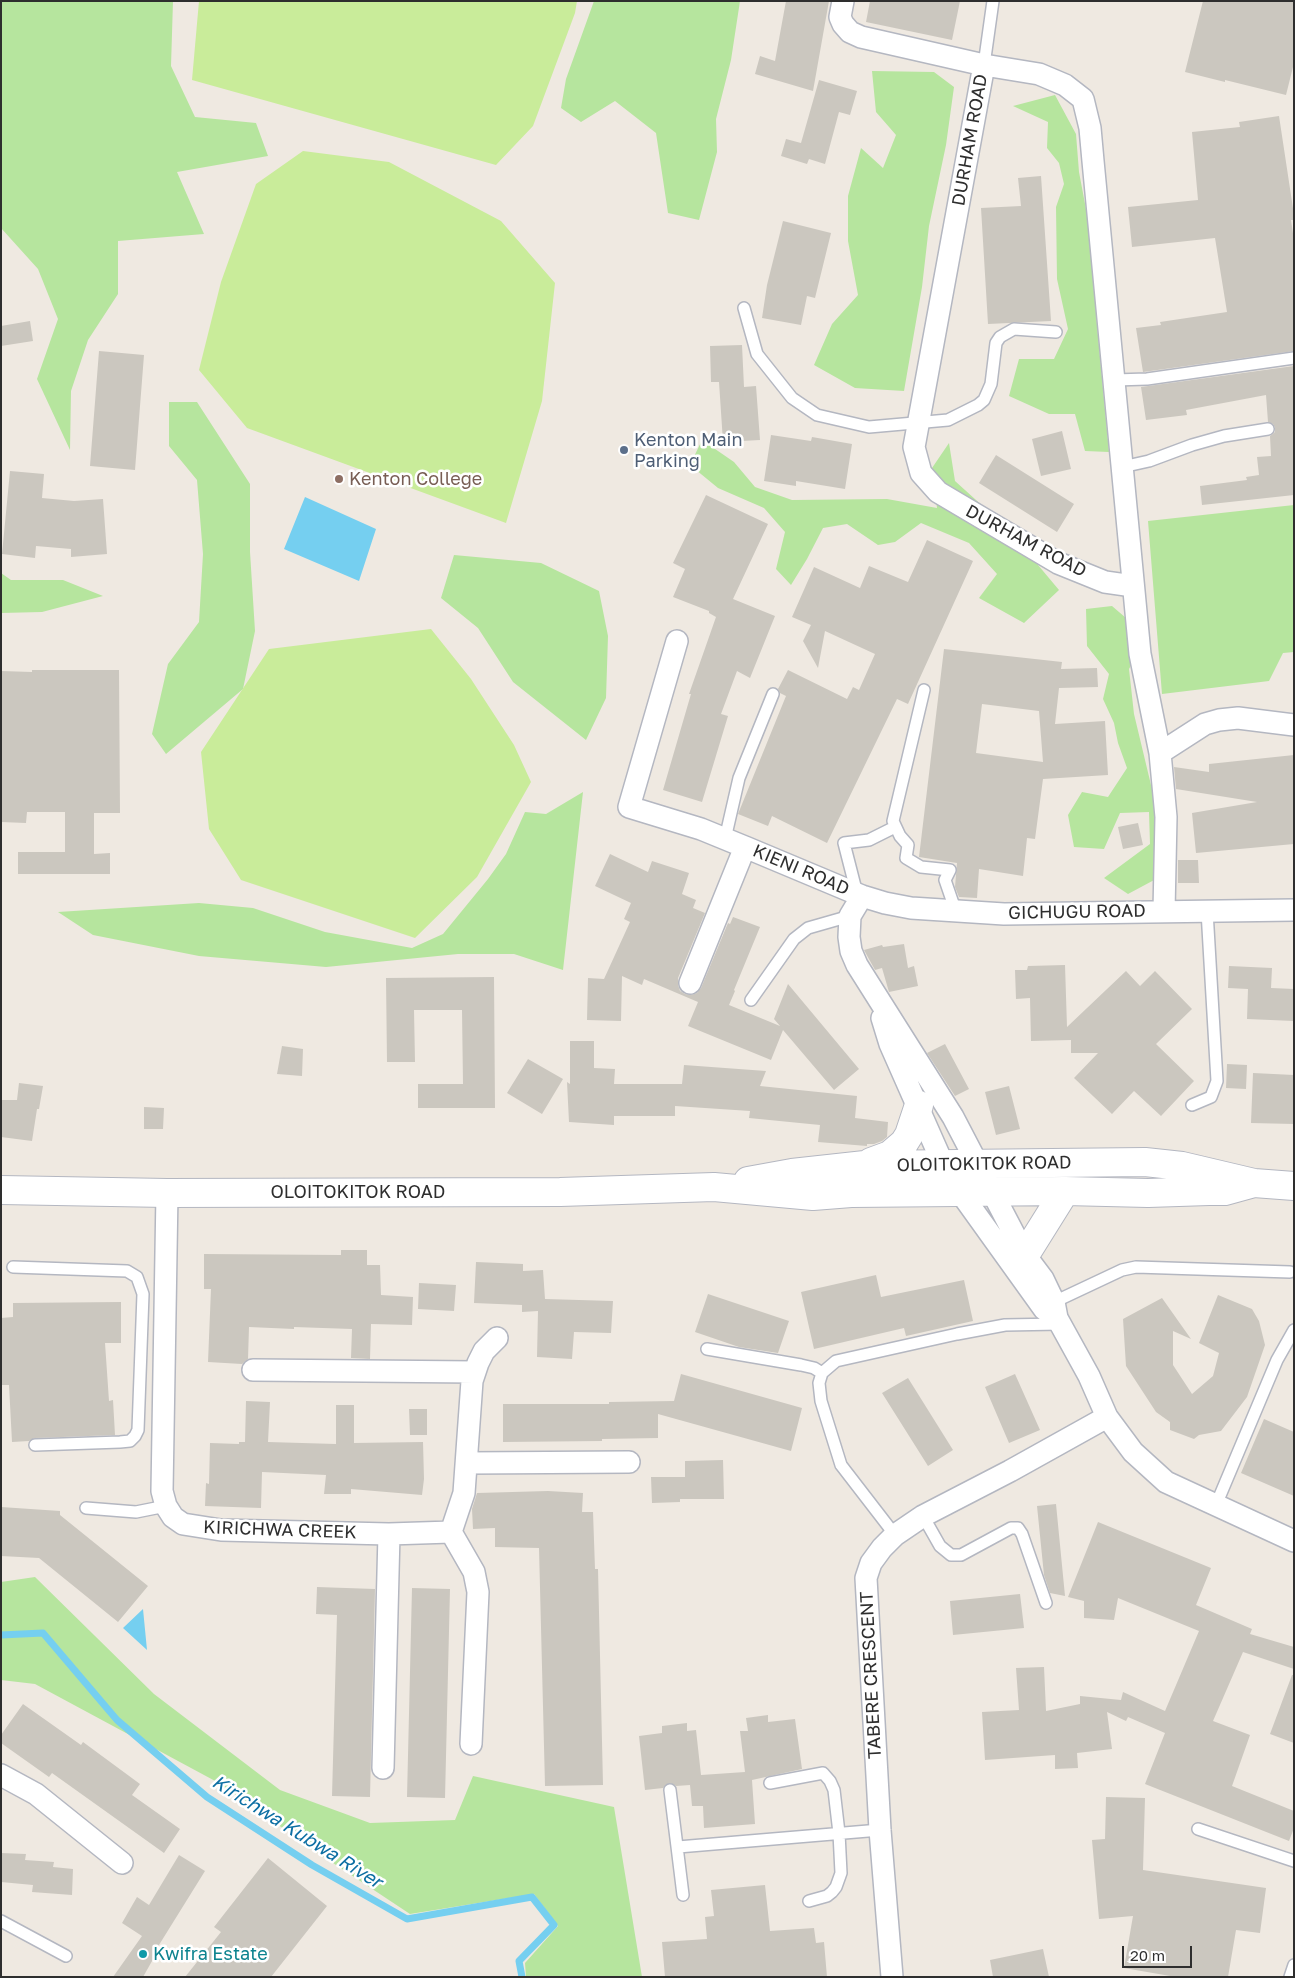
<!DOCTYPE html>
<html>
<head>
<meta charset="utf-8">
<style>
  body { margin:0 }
  #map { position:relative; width:1295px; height:1978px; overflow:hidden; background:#efe9e1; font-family:"Golos Text",sans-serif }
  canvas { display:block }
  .frame { position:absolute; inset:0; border:2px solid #2e2e2e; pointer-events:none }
  .scale { position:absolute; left:1122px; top:1946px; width:70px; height:22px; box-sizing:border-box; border:2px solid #2e2e2e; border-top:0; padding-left:6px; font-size:15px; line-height:18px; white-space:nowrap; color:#2e2e2e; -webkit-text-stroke:4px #fff; paint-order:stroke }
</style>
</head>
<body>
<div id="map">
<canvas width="1295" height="1978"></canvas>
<div class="frame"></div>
<div class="scale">20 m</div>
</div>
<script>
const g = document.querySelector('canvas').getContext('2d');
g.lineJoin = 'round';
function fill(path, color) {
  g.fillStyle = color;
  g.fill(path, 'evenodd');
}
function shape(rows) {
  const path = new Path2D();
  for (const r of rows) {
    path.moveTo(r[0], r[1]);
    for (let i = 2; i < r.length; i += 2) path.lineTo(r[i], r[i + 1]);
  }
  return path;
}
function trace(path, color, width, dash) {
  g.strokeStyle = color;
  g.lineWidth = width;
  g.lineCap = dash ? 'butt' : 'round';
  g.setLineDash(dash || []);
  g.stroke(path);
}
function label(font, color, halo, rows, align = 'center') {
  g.font = font + ' "Golos Text",sans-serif';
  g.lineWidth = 5;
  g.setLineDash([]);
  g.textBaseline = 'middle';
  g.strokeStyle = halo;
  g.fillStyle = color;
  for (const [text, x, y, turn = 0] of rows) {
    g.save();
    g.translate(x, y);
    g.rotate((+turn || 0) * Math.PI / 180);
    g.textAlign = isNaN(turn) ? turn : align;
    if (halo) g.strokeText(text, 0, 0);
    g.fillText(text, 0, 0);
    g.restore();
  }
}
fill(shape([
  [1,1,173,1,171,66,195,117,256,123,268,156,177,172,204,234,118,241,118,294,88,340,71,391,70,450,37,379,58,319,38,269,1,228],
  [594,1,740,1,731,60,716,119,717,152,699,220,668,213,656,133,615,101,581,122,561,108,566,79],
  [872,71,934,72,954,87,946,145,929,226,922,287,904,391,855,388,814,365,832,324,858,295,848,241,848,196,861,148,883,168,896,135,876,112],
  [1055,95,1076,134,1079,172,1092,241,1097,325,1109,452,1085,451,1075,414,1049,414,1009,396,1019,359,1054,359,1068,329,1057,279,1056,207,1064,184,1059,163,1047,148,1048,122,1013,106],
  [169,402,197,402,250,484,250,552,255,631,243,689,166,754,152,734,168,664,199,622,203,554,197,480,169,446],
  [702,440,734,462,755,487,792,500,887,499,937,508,932,468,949,443,955,481,986,509,1024,531,1038,565,1059,590,1024,623,979,598,997,574,969,543,921,523,895,542,878,545,847,524,823,528,807,559,791,585,776,569,785,532,764,508,718,488,690,465],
  [1294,505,1294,652,1283,653,1269,681,1162,694,1148,521],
  [454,555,541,563,599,591,608,636,606,698,586,740,513,682,478,628,441,598],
  [1,573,11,580,63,580,103,596,42,612,1,613],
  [1112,606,1147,636,1129,669,1134,714,1151,785,1177,842,1156,879,1128,894,1104,878,1150,844,1149,812,1120,813,1104,849,1074,847,1068,815,1082,792,1108,797,1127,768,1118,743,1114,723,1103,699,1109,674,1087,646,1086,609],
  [583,792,563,970,514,954,458,954,326,967,199,956,93,935,58,912,199,903,253,908,325,932,412,948,443,934,488,879,506,854,525,812,546,814],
  [35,1577,154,1694,280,1790,370,1823,455,1820,473,1776,614,1807,642,1977,526,1977,525,1963,558,1926,534,1894,410,1914,321,1855,217,1782,35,1684,1,1680,1,1582]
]), '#b6e59e');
fill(shape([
  [199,1,577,1,575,13,533,126,496,165,192,80],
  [303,151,389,162,501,221,555,283,542,401,506,523,247,428,199,370,221,282,256,184],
  [431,629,471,679,514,745,531,782,477,877,415,938,241,880,209,829,201,752,269,649]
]), '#c9ec9a');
fill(shape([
  [305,497,376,529,359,581,284,549],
  [143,1609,147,1650,123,1628]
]), '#75cff0');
trace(shape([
  [1,1635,43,1633,117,1720,207,1797,312,1865,407,1919,532,1897,554,1925,519,1961,522,1977]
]), '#75cff0', 7);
fill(shape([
  [786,1,829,1,813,91,755,74,760,56,775,61],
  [870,1,960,1,952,40,866,22],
  [1203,1,1294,1,1294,63,1286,95,1225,80,1225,82,1185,72],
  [819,80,857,91,850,115,839,112,825,164,809,159,807,164,781,156,786,139,801,143],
  [1279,116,1294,215,1294,220,1291,220,1294,240,1294,351,1143,372,1136,328,1161,325,1160,322,1227,312,1215,238,1132,247,1128,207,1198,200,1192,132,1240,127,1239,122],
  [1041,176,1051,321,988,324,981,208,1021,206,1018,178],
  [783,221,831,233,815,298,807,296,801,325,762,318,767,285],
  [30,321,33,341,1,346,1,326],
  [742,345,744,387,756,386,760,440,723,442,719,382,711,382,710,346],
  [99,351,144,355,135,470,90,466],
  [1294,366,1294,495,1202,505,1200,486,1247,480,1246,477,1259,475,1257,457,1271,456,1270,436,1275,432,1275,428,1273,424,1268,422,1266,395,1186,410,1187,415,1146,420,1141,387],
  [1062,431,1071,469,1041,476,1032,439],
  [771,435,811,441,812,437,852,444,845,489,796,481,796,486,764,481],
  [996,455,1074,504,1057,532,979,483],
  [10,471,44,474,42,498,74,501,103,499,107,554,71,557,71,549,36,546,35,558,2,554],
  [706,495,768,524,733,599,775,616,750,678,737,671,721,714,728,716,702,802,663,790,691,694,689,694,716,617,709,613,709,611,673,597,685,569,673,563],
  [927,540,973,561,908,704,897,699,827,843,772,816,768,826,738,814,786,696,780,693,778,689,788,670,847,699,853,687,859,690,875,654,825,631,818,668,803,641,811,625,792,617,814,567,860,588,869,566,908,582],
  [944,649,1062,662,1061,669,1097,668,1098,687,1059,688,1055,724,1105,721,1108,775,1043,779,1035,839,1027,838,1023,876,979,869,977,898,959,897,955,887,957,863,919,857],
  [982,704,1039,711,1043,762,976,753],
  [32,670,119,670,120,813,94,813,94,854,110,853,110,874,18,874,18,852,65,852,65,812,27,812,26,823,1,822,1,671,32,672],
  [1294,755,1294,844,1196,853,1192,813,1257,802,1176,789,1174,767,1209,772,1209,764],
  [1138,823,1143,845,1123,849,1118,827],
  [610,854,648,872,652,861,689,873,682,894,696,900,693,908,705,913,678,978,678,985,680,991,685,994,691,995,697,993,701,988,728,923,730,924,733,917,760,927,734,990,735,991,729,1005,780,1026,774,1019,788,984,859,1069,834,1090,783,1030,771,1060,688,1026,698,1002,644,979,642,985,622,976,621,1021,587,1020,588,978,604,979,630,922,624,919,631,903,595,886],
  [1178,860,1198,860,1199,883,1178,883],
  [904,944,908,968,914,966,918,986,889,992,882,968,875,970,864,950,882,945,883,947],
  [1065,965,1067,1027,1126,971,1140,986,1155,971,1192,1009,1156,1044,1194,1081,1161,1116,1134,1091,1112,1114,1074,1078,1098,1053,1071,1053,1071,1040,1031,1041,1030,998,1016,999,1015,970,1027,970,1028,966],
  [1229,966,1272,968,1271,988,1294,989,1294,1021,1247,1019,1248,989,1228,988],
  [494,977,495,1108,418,1108,418,1084,463,1084,462,1010,414,1010,415,1062,387,1062,386,978],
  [570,1041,594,1041,594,1068,615,1069,614,1084,682,1084,684,1065,766,1071,760,1086,857,1096,855,1118,888,1122,887,1137,882,1141,874,1144,867,1144,867,1146,818,1142,820,1125,749,1118,750,1111,675,1106,675,1116,614,1116,614,1125,569,1122,567,1082,570,1084],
  [945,1044,969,1089,955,1096,927,1053],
  [282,1046,303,1049,302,1076,277,1074],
  [528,1059,563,1079,542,1114,507,1093],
  [1227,1064,1247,1065,1246,1089,1226,1088],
  [1253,1073,1294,1075,1294,1124,1251,1123],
  [19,1083,43,1086,39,1109,37,1109,32,1141,1,1137,1,1100,17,1100],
  [1009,1086,1020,1129,996,1135,985,1092],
  [144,1107,164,1108,163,1129,144,1129],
  [341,1250,367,1250,367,1265,380,1265,381,1295,413,1297,412,1325,371,1324,370,1359,351,1358,352,1329,294,1327,294,1329,249,1327,248,1359,242,1364,208,1362,211,1289,204,1289,204,1254,341,1255],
  [476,1262,523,1264,523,1271,543,1270,545,1299,613,1301,611,1333,574,1332,572,1359,537,1357,538,1311,522,1312,522,1305,474,1303],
  [876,1275,881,1297,964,1280,973,1321,906,1336,904,1328,814,1349,801,1292],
  [419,1283,456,1285,454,1311,418,1309],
  [708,1294,789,1321,778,1353,739,1347,695,1332],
  [1218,1295,1252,1309,1259,1321,1265,1345,1247,1397,1221,1431,1199,1435,1194,1439,1170,1430,1170,1422,1156,1412,1126,1366,1123,1319,1162,1298,1191,1339,1173,1331,1173,1365,1192,1394,1213,1376,1219,1353,1199,1343],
  [121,1302,121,1343,105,1343,109,1401,113,1400,115,1435,35,1438,29,1441,12,1442,9,1385,1,1385,1,1318,13,1317,13,1303],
  [681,1374,802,1408,791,1451,658,1414,658,1438,602,1439,602,1441,503,1442,503,1404,609,1404,609,1402,674,1401],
  [1015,1374,1040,1430,1009,1443,985,1387],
  [908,1378,953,1450,928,1466,882,1393],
  [246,1401,270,1402,268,1442,336,1444,336,1405,354,1405,354,1443,423,1442,424,1479,422,1495,351,1489,351,1494,324,1494,326,1475,262,1472,261,1508,205,1506,206,1483,209,1484,210,1443,239,1444,239,1442,245,1442],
  [409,1409,427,1409,427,1435,410,1435],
  [1264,1419,1294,1432,1294,1496,1241,1473],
  [723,1460,724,1499,680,1499,680,1502,652,1503,651,1477,685,1477,685,1461],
  [548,1491,583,1493,582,1512,593,1512,595,1569,598,1569,603,1785,545,1786,539,1548,495,1547,495,1528,473,1529,472,1509,477,1493],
  [1056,1504,1065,1596,1050,1593,1044,1575,1037,1506],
  [1,1507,60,1511,60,1515,148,1586,118,1622,39,1558,1,1556],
  [1098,1522,1211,1568,1196,1605,1252,1629,1250,1634,1294,1647,1294,1669,1243,1652,1213,1721,1250,1735,1232,1786,1294,1811,1294,1828,1289,1841,1145,1784,1165,1733,1128,1717,1126,1721,1107,1712,1112,1749,1077,1753,1078,1768,1055,1769,1055,1755,985,1760,982,1712,1019,1710,1016,1668,1044,1667,1046,1711,1080,1704,1080,1696,1121,1700,1123,1692,1165,1711,1199,1631,1118,1598,1114,1620,1084,1618,1084,1601,1068,1597],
  [317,1587,375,1589,370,1797,332,1796,337,1615,316,1614],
  [412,1588,450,1589,445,1798,407,1797],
  [1020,1594,1024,1628,953,1635,950,1601],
  [1292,1675,1294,1675,1294,1743,1270,1734],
  [23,1704,81,1745,83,1742,140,1784,132,1795,180,1829,164,1853,52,1773,49,1777,1,1743,1,1735],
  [768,1715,768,1722,795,1719,802,1769,752,1780,755,1824,704,1828,703,1806,692,1806,690,1785,676,1786,670,1783,663,1788,645,1790,639,1736,662,1733,662,1726,687,1723,687,1731,696,1730,701,1775,745,1772,740,1731,748,1731,746,1718],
  [1106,1797,1145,1798,1143,1870,1266,1888,1260,1933,1236,1930,1228,1977,1176,1977,1124,1968,1133,1916,1099,1919,1092,1840,1105,1839],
  [1,1853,26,1854,25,1860,54,1862,53,1867,73,1869,72,1895,32,1892,33,1885,1,1882],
  [179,1855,205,1871,154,1953,156,1954,143,1977,113,1977,142,1936,122,1923,137,1897,149,1905],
  [268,1858,327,1906,271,1977,185,1977,221,1932,214,1927],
  [765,1885,770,1931,814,1928,816,1943,824,1942,827,1977,665,1977,662,1942,707,1939,705,1917,714,1916,711,1890],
  [1043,1949,1049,1977,993,1977,990,1960]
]), '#cbc7bf');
const service = shape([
  [984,65,993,1],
  [744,308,757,354,792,398,817,415,869,427,948,420,978,405,984,400,991,384,996,343,1000,337,1014,329,1056,332],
  [1115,380,1147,379,1294,358],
  [1122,467,1149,461,1192,445,1224,436,1268,429],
  [924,690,893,821,900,836,908,845,906,858,921,867,950,870,945,880,956,912],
  [725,839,739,778,773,694],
  [860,893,855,886,844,843,869,840,895,827],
  [751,1000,794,939,808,928,850,916],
  [1192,1105,1211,1097,1217,1081,1207,911],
  [13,1267,127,1271,137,1277,143,1294,138,1430,135,1436,130,1441,120,1442,35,1445],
  [1054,1302,1122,1270,1136,1267,1290,1272],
  [707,1349,801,1365,814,1368,822,1373],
  [1216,1505,1277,1360,1294,1330],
  [86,1508,136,1512,166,1506],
  [923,1516,940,1546,951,1555,961,1555,1011,1528,1018,1528,1022,1534,1046,1603],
  [895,1535,841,1465,821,1401,819,1383,822,1373,836,1361,957,1334,1005,1325,1060,1324],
  [770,1783,823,1773,830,1781,834,1790,839,1833,841,1873,836,1887,832,1892,827,1896,809,1901],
  [670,1790,683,1895],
  [1198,1829,1294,1861],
  [678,1847,880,1830],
  [1,1921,66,1956],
  [1290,1977,1294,1965]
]);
const minor = shape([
  [843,1,840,17,843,24,850,32,861,37,984,65,1039,74,1065,85,1083,99,1090,128,1093,161,1140,654,1160,753,1166,817,1164,911],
  [984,65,914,447,921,473,938,492,1058,563,1105,582,1133,586],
  [677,641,629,807,701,829,745,847],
  [1160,753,1205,724,1219,720,1238,718,1294,725],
  [862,896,850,916,849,937,851,951,857,965,953,1117,1025,1255,1043,1279,1054,1302,1057,1318,1089,1376,1107,1417,1133,1452,1166,1482,1294,1541],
  [690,983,745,847,862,896,885,903,911,908,1004,914,1294,910],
  [882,1018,890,1044,943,1164,960,1192,1044,1309,1053,1316],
  [167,1193,162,1491,166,1506,173,1517,183,1524,221,1530,389,1534,451,1532,464,1493,472,1381,478,1363,484,1351,497,1338],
  [253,1370,475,1372],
  [467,1463,629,1462],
  [451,1532,474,1572,478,1592,471,1744],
  [383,1768,389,1534],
  [1,1775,36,1794,122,1863],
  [892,1977,880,1830,866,1578,871,1563,882,1548,895,1535,923,1516,1010,1471,1107,1417]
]);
const secondary = shape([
  [871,1162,890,1155,904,1143,909,1135,919,1105],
  [748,1181,792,1173,865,1165,1145,1162,1182,1166,1254,1183,1294,1186],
  [1,1190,167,1193,560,1192,714,1187,813,1196,851,1193,1065,1191,1148,1193,1209,1191,1225,1191,1254,1183],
  [1025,1255,1065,1191]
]);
trace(service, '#b4b7c1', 14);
trace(minor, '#b4b7c1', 24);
trace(secondary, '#b4b7c1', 30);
trace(service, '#fff', 11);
trace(minor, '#fff', 21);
trace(secondary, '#fff', 28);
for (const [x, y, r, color] of [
  [624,450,5,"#5c6f8a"],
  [339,479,5,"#8d6e63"],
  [143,1954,5,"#0f9aa8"]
]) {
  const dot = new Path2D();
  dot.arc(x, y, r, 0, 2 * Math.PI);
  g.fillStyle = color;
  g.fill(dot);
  trace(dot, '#fff', 2);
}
label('18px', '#2e2e2e', '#fff', [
  ["DURHAM ROAD",970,140,-80],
  ["DURHAM ROAD",1026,541,28],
  ["KIENI ROAD",801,870,23],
  ["GICHUGU ROAD",1077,912,-1],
  ["OLOITOKITOK ROAD",984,1164,-1],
  ["OLOITOKITOK ROAD",358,1192],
  ["KIRICHWA CREEK",280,1530,2],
  ["TABERE CRESCENT",871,1675,-93]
]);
label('18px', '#4e5e75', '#fff', [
  ["Kenton Main",634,440],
  ["Parking",634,461]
], 'left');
label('18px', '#785e54', '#fff', [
  ["Kenton College",349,479]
], 'left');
label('18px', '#0d838f', '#fff', [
  ["Kwifra Estate",153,1954]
], 'left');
label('italic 19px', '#0d6fa3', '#fff', [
  ["Kirichwa Kubwa River",297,1832,32]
]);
</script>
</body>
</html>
